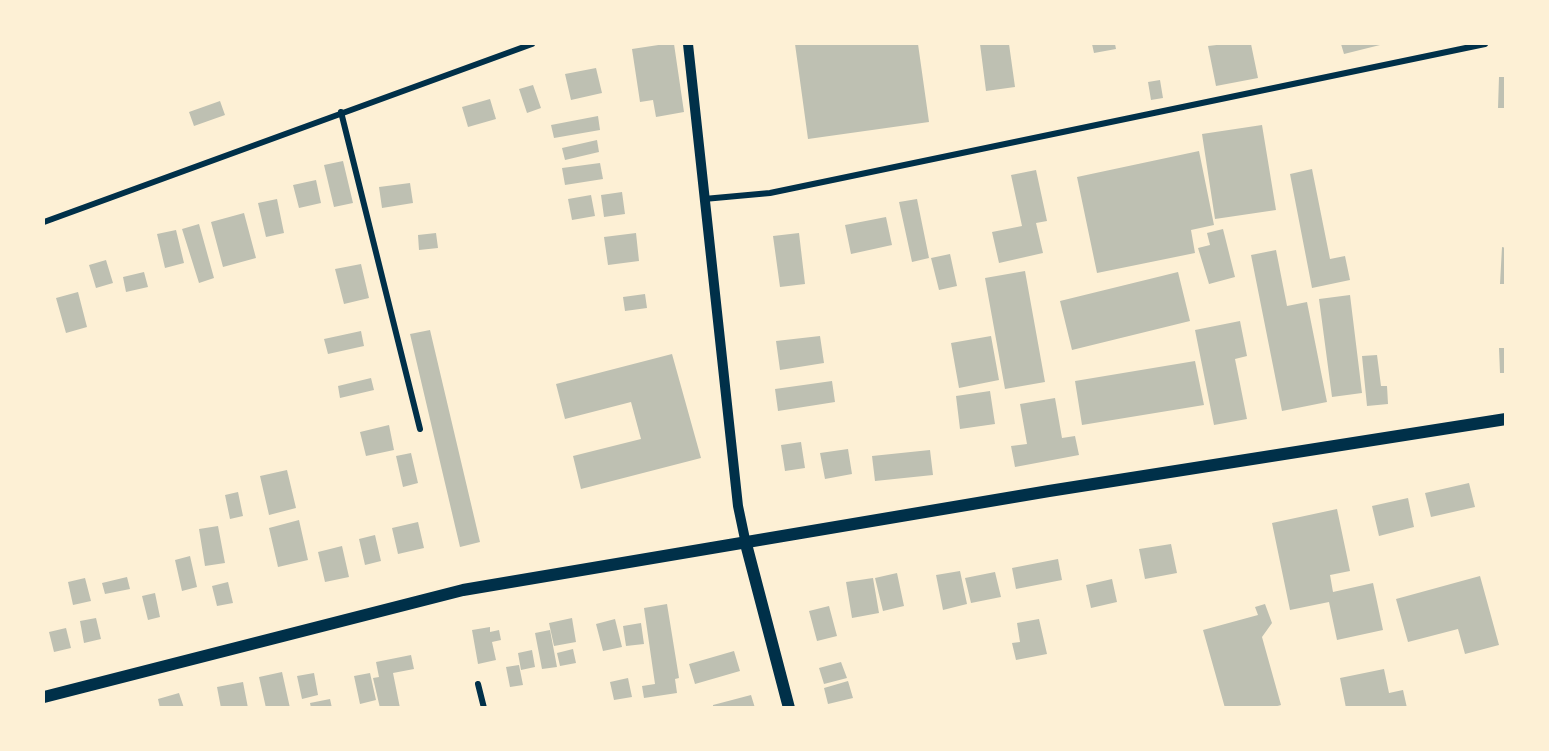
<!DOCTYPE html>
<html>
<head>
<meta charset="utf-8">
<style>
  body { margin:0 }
  #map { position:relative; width:1549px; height:751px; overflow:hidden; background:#fdf0d5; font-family:Barlow,sans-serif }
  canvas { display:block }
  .frame { position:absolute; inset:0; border:45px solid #fdf0d5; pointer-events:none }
</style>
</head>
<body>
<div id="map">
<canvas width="1549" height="751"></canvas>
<div class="frame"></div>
</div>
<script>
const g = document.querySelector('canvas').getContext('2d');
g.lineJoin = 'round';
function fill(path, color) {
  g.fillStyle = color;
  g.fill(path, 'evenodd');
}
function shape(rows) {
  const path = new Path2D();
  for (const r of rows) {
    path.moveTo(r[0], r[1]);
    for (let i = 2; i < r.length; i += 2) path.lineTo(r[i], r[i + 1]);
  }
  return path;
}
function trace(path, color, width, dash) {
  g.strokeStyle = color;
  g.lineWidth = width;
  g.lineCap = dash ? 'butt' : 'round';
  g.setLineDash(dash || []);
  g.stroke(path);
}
fill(shape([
  [665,44,674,44,684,112,656,117,653,100,640,102,632,49],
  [795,44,918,44,929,122,808,139],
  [980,44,1009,44,1015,87,986,91],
  [1092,44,1115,44,1116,49,1094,53],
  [1225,44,1251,44,1258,78,1216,86,1208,46],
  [1341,44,1384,44,1344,54],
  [596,68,602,93,571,100,565,74],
  [1499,77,1506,77,1506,108,1498,108],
  [1160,80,1163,98,1151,100,1148,82],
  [533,85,541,108,527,113,519,89],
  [490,99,496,119,468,127,462,107],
  [220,101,225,115,194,126,189,112],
  [598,116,600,130,554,138,551,125],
  [1262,125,1276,210,1215,219,1202,134],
  [597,140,599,152,565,160,562,148],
  [1199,151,1214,225,1191,230,1195,253,1097,273,1077,177],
  [343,161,353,203,334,207,324,165],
  [600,163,603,179,565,185,562,168],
  [1312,169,1330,259,1345,256,1350,280,1312,288,1290,174],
  [1036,170,1047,221,1036,223,1043,253,999,263,992,232,1022,226,1011,175],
  [316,180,321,203,299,208,293,185],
  [410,183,413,203,382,208,379,187],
  [622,192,625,214,604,217,601,195],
  [591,195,595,216,572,220,568,199],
  [277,199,284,233,266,237,258,203],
  [917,199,929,258,912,262,899,202],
  [244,213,256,258,223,267,211,222],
  [886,217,892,245,851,254,845,225],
  [199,224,214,278,199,283,182,229],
  [1223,229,1235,277,1209,284,1198,248,1210,245,1207,233],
  [176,230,184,263,165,268,157,234],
  [436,233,438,248,419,250,418,235],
  [636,233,639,261,608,265,604,237],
  [799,233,805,284,780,287,773,236],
  [1502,247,1506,248,1506,284,1500,284],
  [1276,250,1287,306,1307,302,1327,402,1282,411,1251,255],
  [950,254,957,286,939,290,931,258],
  [106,260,113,283,96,288,89,265],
  [361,264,369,298,344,304,335,269],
  [1025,271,1045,382,1005,389,985,278],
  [144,272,148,287,126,292,123,277],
  [1178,272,1190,321,1072,350,1060,301],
  [78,292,87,327,66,333,56,298],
  [645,294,647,308,625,311,623,297],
  [1350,295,1362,393,1332,397,1319,299],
  [1240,321,1247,356,1235,359,1247,419,1214,425,1195,330],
  [430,330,480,542,460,547,410,334],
  [361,331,364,346,328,354,324,339],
  [820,336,824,363,780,370,776,341],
  [991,336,999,380,959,388,951,343],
  [1499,348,1506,348,1506,373,1500,373],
  [672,354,701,458,581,489,573,456,641,439,631,402,565,419,556,384],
  [1377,355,1381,386,1387,386,1388,404,1367,406,1362,356],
  [1195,361,1204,405,1082,425,1075,381],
  [371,378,374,390,340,398,338,386],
  [832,381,835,402,778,411,775,389],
  [990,391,995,424,960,429,956,396],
  [1055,398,1062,438,1075,436,1079,455,1015,467,1011,446,1027,444,1020,404],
  [389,425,394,450,366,456,360,432],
  [801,442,805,468,785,471,781,445],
  [848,449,852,474,825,479,820,453],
  [930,450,933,475,875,481,872,456],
  [411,453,418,483,403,487,396,456],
  [287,470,296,508,269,515,260,476],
  [1469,483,1475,507,1431,517,1425,493],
  [238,492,243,516,230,519,225,495],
  [1408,498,1414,527,1379,536,1372,506],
  [1337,509,1350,571,1330,575,1333,592,1373,583,1383,630,1337,640,1329,602,1290,610,1272,523],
  [299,520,308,560,278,567,269,528],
  [418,522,424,548,398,554,392,528],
  [218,526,225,563,205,566,199,529],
  [375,535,381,561,365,565,359,539],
  [1171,544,1177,573,1145,579,1139,549],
  [342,546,349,577,325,582,318,552],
  [190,556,197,587,182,591,175,560],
  [1058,559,1062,580,1016,589,1012,568],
  [960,571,967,604,943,610,936,575],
  [995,572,1001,597,971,603,965,578],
  [897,573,904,606,883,611,875,578],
  [1480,576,1499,645,1465,654,1458,629,1408,642,1396,599],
  [127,577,130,589,105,594,102,583],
  [85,578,91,601,73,605,68,582],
  [873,578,879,613,852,618,846,582],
  [1112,579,1117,602,1091,608,1086,585],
  [228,582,233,603,217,606,212,586],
  [155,593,160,617,148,620,142,596],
  [667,604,679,678,675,679,677,693,644,698,642,686,655,684,644,608],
  [1265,604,1272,623,1262,637,1281,705,1271,708,1225,708,1203,630,1258,615,1255,607],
  [829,606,837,636,817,641,809,611],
  [96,618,101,639,84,643,80,621],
  [572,618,576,642,554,646,549,623],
  [615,619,622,647,603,651,596,624],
  [1039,619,1047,654,1016,660,1012,643,1020,642,1017,623],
  [641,623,644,644,626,646,623,626],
  [490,627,490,632,499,630,501,640,492,642,496,660,478,664,472,630],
  [66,628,71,648,54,652,49,632],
  [550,630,557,667,542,669,535,633],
  [573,649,576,663,560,666,557,653],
  [532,650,535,667,521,670,518,653],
  [734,651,740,671,695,684,689,664],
  [411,655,414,669,393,673,400,708,380,708,373,678,379,677,376,662],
  [841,662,847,678,824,684,819,668],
  [519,665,523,685,510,687,506,667],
  [1384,669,1389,693,1403,690,1407,708,1346,708,1340,678],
  [282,672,290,708,266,708,259,677],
  [314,673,318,695,302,699,297,676],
  [370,673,376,700,360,704,354,676],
  [628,678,632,697,614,700,610,682],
  [848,681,853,698,828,704,824,688],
  [243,682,248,708,221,708,217,687],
  [179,693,184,708,160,708,158,699],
  [751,695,755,708,713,708,713,705],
  [330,699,332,708,311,708,310,703]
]), '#bec0b2');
trace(shape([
  [341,112,420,429],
  [704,199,770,193,1485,44],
  [44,222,532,44],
  [478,684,484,708]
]), '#003049', 6);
trace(shape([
  [688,44,738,506,746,544]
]), '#003049', 10);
trace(shape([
  [746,544,789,708],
  [44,697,463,590,1049,491,1506,419]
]), '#003049', 12);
</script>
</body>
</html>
